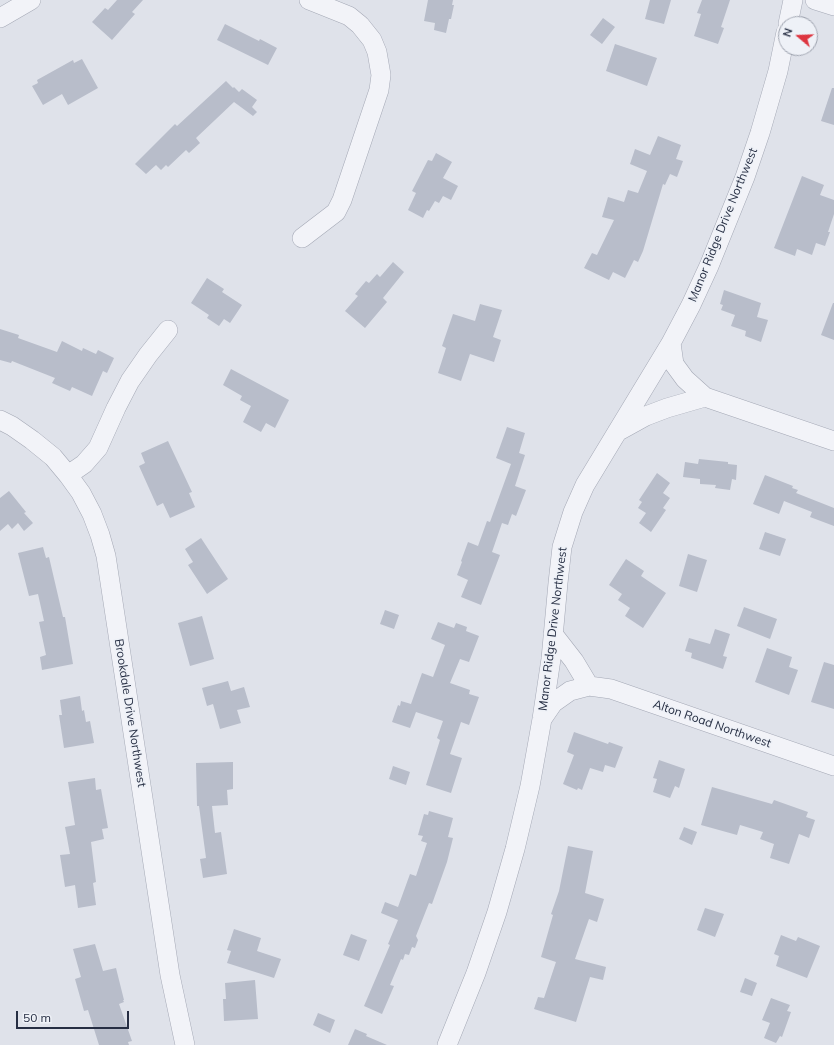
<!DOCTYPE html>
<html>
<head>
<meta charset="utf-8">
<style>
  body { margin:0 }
  #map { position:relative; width:834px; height:1045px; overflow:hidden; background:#dfe2ea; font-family:Mulish,sans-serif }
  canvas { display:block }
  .north { position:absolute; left:778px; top:16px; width:40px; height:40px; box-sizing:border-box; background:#eef1f7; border:1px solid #9ea3af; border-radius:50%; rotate:289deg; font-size:11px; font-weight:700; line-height:16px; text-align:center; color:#262e43 }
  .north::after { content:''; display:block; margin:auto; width:14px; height:18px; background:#dd3540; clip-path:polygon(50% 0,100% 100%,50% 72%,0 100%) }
  .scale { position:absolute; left:16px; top:1011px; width:113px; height:18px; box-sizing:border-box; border:2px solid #262e43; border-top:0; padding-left:5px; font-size:12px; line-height:14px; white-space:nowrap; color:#262e43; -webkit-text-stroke:3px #eef1f7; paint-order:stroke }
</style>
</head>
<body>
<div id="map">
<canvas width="834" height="1045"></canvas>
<div class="north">N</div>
<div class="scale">50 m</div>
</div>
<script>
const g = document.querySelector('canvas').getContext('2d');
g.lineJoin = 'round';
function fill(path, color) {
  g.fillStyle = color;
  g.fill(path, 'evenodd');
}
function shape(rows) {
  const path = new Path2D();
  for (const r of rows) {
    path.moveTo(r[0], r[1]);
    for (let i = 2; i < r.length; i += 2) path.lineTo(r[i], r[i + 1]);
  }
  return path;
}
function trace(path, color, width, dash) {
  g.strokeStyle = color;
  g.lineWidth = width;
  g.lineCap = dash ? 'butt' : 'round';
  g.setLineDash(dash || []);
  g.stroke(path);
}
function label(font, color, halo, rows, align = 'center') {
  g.font = font + ' Mulish,sans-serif';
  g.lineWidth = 3;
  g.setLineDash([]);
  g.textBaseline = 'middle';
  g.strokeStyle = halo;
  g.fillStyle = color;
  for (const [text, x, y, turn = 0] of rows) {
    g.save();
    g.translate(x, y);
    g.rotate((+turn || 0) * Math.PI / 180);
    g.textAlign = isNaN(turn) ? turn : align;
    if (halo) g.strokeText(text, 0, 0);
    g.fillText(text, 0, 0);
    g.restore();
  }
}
fill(shape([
  [117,0,143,0,132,12,135,14,112,40,92,22,105,8,108,10],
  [428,0,453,0,452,5,454,5,451,19,449,19,446,33,434,30,435,23,424,21],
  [650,0,671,0,664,24,645,19],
  [702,0,730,0,721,27,724,28,718,44,694,36,701,14,697,13],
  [603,18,615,27,602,44,590,35],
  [225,24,259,41,260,39,277,48,268,65,217,40],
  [615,44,657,58,647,86,606,71],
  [82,59,98,88,68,105,62,94,43,105,32,86,38,83,37,80,73,60,74,63],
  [226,81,233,88,234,87,239,92,242,89,257,100,252,107,257,112,253,116,234,102,196,138,200,143,189,153,186,150,168,167,166,165,161,170,156,165,146,174,135,164,175,124,177,126],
  [832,88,834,88,834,125,821,121],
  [658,136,681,145,676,159,683,161,677,177,670,174,665,185,663,184,643,251,638,262,634,260,625,278,613,272,609,280,584,268,592,253,597,255,614,220,602,217,608,197,624,202,628,190,638,193,647,171,630,164,635,149,650,155],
  [436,153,452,162,443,178,458,186,451,200,443,196,439,203,435,201,429,211,427,210,423,218,408,210,416,193,412,191,428,160,432,161],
  [802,176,824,185,820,195,834,200,834,214,828,232,830,232,825,246,816,243,812,255,797,249,795,256,774,248],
  [393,262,404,272,383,298,387,302,365,328,345,311,358,296,355,294,366,281,369,283,377,274,380,277],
  [207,278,224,289,222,292,242,305,230,323,224,319,219,326,207,318,209,315,191,303],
  [724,290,761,303,757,317,768,320,761,342,745,336,746,331,731,326,735,315,721,310,723,305,720,304],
  [833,303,834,303,834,340,821,335],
  [480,304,502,310,493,337,501,340,494,362,470,354,461,381,438,373,446,348,442,346,453,314,475,321],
  [0,329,19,335,18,338,57,352,62,341,82,351,83,348,96,354,98,350,114,358,107,373,103,371,92,396,72,387,70,391,52,383,55,378,12,361,11,363,0,360],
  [231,369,289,400,275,428,266,423,261,432,243,422,251,406,240,400,242,396,223,385],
  [507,427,525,433,519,453,525,455,515,486,526,490,516,516,512,514,508,525,502,523,492,552,500,555,481,605,461,597,468,580,457,575,462,562,461,561,468,542,478,546,487,521,490,522,511,464,496,458],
  [168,441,192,492,189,493,195,507,170,518,163,503,157,506,139,466,145,463,141,453],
  [699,459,728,462,728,464,737,465,736,480,732,479,730,490,715,488,716,485,700,484,700,479,683,477,685,462,698,464],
  [657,473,670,483,663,493,670,498,663,508,666,510,651,532,639,523,646,513,638,508,642,502,639,500],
  [765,475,793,486,792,488,798,490,796,493,834,508,834,526,810,517,812,512,784,501,779,514,753,504],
  [9,491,26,512,24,513,33,523,24,531,18,523,12,529,8,524,0,531,0,498],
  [765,532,786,539,780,556,759,549],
  [201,538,228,579,207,594,188,565,193,562,185,549],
  [43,547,46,558,49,557,63,617,65,617,73,664,42,670,40,657,46,655,39,622,44,621,38,594,29,596,18,553],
  [688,554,707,560,697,592,679,586],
  [626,559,644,571,641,576,666,593,643,628,625,616,630,608,618,600,622,594,609,585],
  [744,607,777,619,770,639,737,626],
  [385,610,399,615,394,629,380,624],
  [202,616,214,659,190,666,178,623],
  [438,622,454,628,456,623,467,627,466,631,479,636,469,662,460,659,450,683,470,690,469,694,479,697,469,725,461,722,450,754,462,758,451,793,426,785,440,740,437,738,443,721,416,712,410,728,392,722,398,705,400,706,401,701,411,704,422,673,433,677,445,645,431,639],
  [715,629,730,634,723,656,727,657,723,669,691,658,692,653,685,651,689,638,710,644],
  [767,648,792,657,789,667,798,670,789,695,755,682],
  [824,662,834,665,834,709,811,702],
  [228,681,231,691,244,687,250,707,237,710,241,723,220,729,213,704,207,706,202,688],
  [80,696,82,711,84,710,86,722,90,721,94,743,64,748,59,715,62,715,60,700],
  [574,732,608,744,609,742,623,747,615,768,605,765,603,772,590,768,582,790,578,788,577,790,563,784,574,755,567,752],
  [659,760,685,769,679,788,675,786,670,798,653,792,657,779,653,778],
  [233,762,233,789,227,790,228,805,212,806,215,833,221,832,227,874,203,878,200,859,206,858,199,806,197,806,196,763],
  [393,766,410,772,406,785,389,779],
  [95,778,96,790,101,789,108,828,102,829,104,839,91,842,96,882,93,883,96,905,78,908,75,885,65,887,60,855,70,854,65,827,75,825,68,782],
  [712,787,772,804,774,800,808,812,806,817,815,820,809,838,799,834,789,864,770,858,774,844,760,839,763,832,740,825,737,835,701,825],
  [429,811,453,818,448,837,453,838,447,862,432,904,429,903,416,936,418,940,415,948,412,947,409,955,405,954,403,960,401,959,390,985,394,986,382,1014,364,1006,390,945,388,944,398,920,381,913,385,902,398,907,410,874,416,876,427,843,421,841,423,836,418,835,424,814,428,815],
  [684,827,697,832,692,845,679,839],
  [568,846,593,851,585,893,604,899,597,922,589,919,575,959,606,967,603,980,590,977,576,1022,534,1009,538,997,544,998,556,962,541,957,553,915,551,914,559,891],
  [705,908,724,914,715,937,697,930],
  [234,929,261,938,257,951,281,959,274,978,227,963,231,951,227,950],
  [351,934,367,940,359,961,343,955],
  [781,935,796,941,798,937,820,946,807,978,776,966,779,956,774,954],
  [95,944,103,971,116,968,124,1000,123,1000,124,1002,119,1004,132,1041,128,1042,129,1045,99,1045,88,1010,84,1011,75,979,81,977,73,949],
  [745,978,757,983,752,996,740,992],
  [255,980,258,1019,224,1021,223,999,226,999,225,983],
  [771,998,790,1005,787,1011,791,1012,782,1037,780,1036,776,1043,764,1038,770,1023,762,1020],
  [318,1013,335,1020,330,1033,313,1025],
  [355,1029,367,1034,366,1036,387,1045,348,1045]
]), '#b8bdca');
const minor = shape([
  [815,0,834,6],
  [0,18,31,0],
  [788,24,793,0],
  [302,238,336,212,342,200,379,90,381,75,377,52,372,40,360,25,349,16,309,0],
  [671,343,674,364,685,379,705,397,834,441],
  [0,420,12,426,32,440,53,457,68,475,81,493,92,514,100,535,106,556,170,975,185,1045],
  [617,432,646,416,667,408,705,397],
  [68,475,84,464,98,448,116,408,130,381,148,355,168,330],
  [553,634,574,661,589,686],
  [542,719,553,703,570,691,589,686,611,689,834,766],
  [447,1045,476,973,497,912,515,849,530,786,542,719,551,659,558,583,562,547,573,512,585,485,671,343,691,305,709,266,745,177,760,133,778,71,786,32]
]);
trace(minor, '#a4a8b5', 20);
trace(minor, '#f2f3f8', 19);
label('12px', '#262e43', '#eef1f7', [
  ["Manor Ridge Drive Northwest",723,225,-68],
  ["Manor Ridge Drive Northwest",553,629,-83],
  ["Brookdale Drive Northwest",130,713,81],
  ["Alton Road Northwest",712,724,19]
]);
</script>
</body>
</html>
